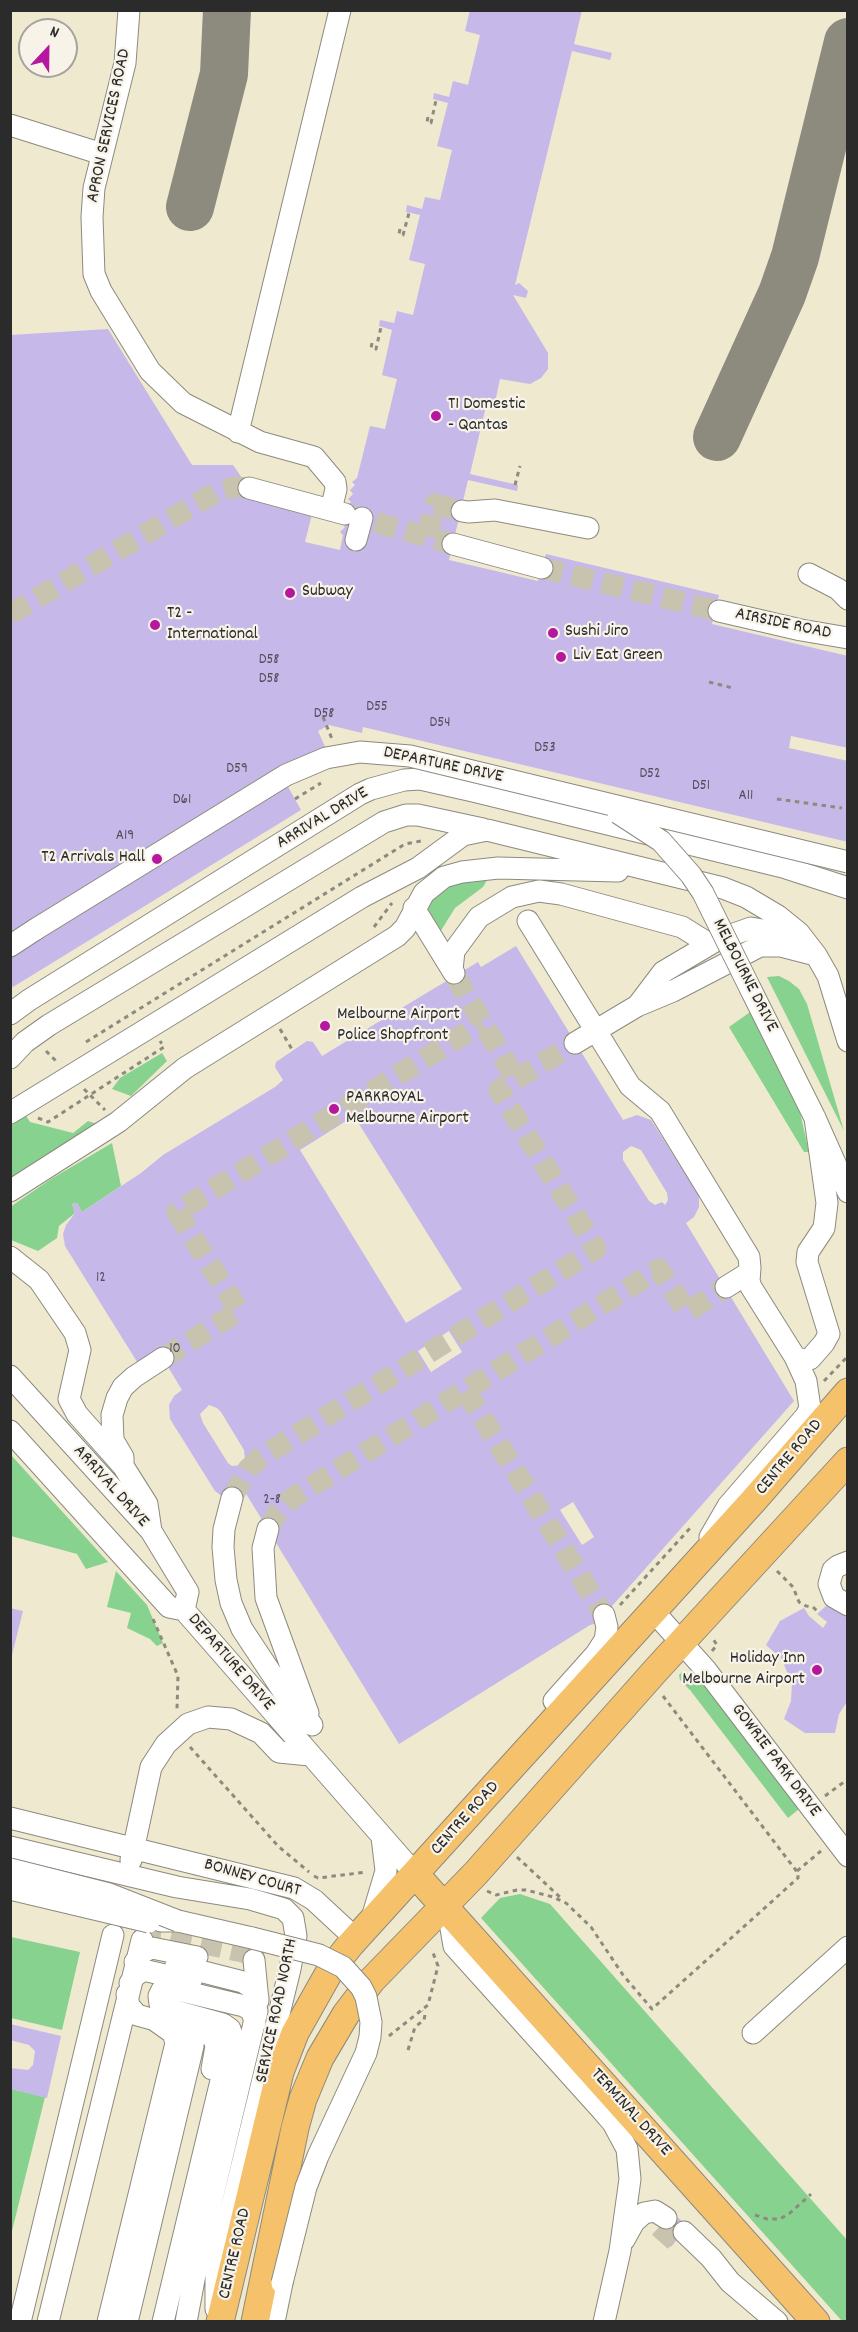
<!DOCTYPE html>
<html>
<head>
<meta charset="utf-8">
<style>
  body { margin:0 }
  #map { position:relative; width:858px; height:2332px; overflow:hidden; background:#efe9d0; font-family:Dekko,sans-serif }
  canvas { display:block }
  .frame { position:absolute; inset:0; border:12px solid #2b2b2b; pointer-events:none }
  .north { position:absolute; left:18px; top:18px; width:60px; height:60px; box-sizing:border-box; background:#f7f3e8; border:2px solid #a5a39c; border-radius:50%; rotate:22deg; font-size:16px; font-weight:700; line-height:24px; text-align:center; color:#2b2b2b }
  .north::after { content:''; display:block; margin:auto; width:21px; height:27px; background:#b5179e; clip-path:polygon(50% 0,100% 100%,50% 72%,0 100%) }
</style>
</head>
<body>
<div id="map">
<canvas width="858" height="2332"></canvas>
<div class="frame"></div>
<div class="north">N</div>
</div>
<script>
const g = document.querySelector('canvas').getContext('2d');
g.lineJoin = 'round';
function fill(path, color) {
  g.fillStyle = color;
  g.fill(path, 'evenodd');
}
function shape(rows) {
  const path = new Path2D();
  for (const r of rows) {
    path.moveTo(r[0], r[1]);
    for (let i = 2; i < r.length; i += 2) path.lineTo(r[i], r[i + 1]);
  }
  return path;
}
function trace(path, color, width, dash) {
  g.strokeStyle = color;
  g.lineWidth = width;
  g.lineCap = dash ? 'butt' : 'round';
  g.setLineDash(dash || []);
  g.stroke(path);
}
function label(font, color, halo, rows, align = 'center') {
  g.font = font + ' Dekko,sans-serif';
  g.lineWidth = 4.5;
  g.setLineDash([]);
  g.textBaseline = 'middle';
  g.strokeStyle = halo;
  g.fillStyle = color;
  for (const [text, x, y, turn = 0] of rows) {
    g.save();
    g.translate(x, y);
    g.rotate((+turn || 0) * Math.PI / 180);
    g.textAlign = isNaN(turn) ? turn : align;
    if (halo) g.strokeText(text, 0, 0);
    g.fillText(text, 0, 0);
    g.restore();
  }
}
fill(shape([
  [490,875,483,887,455,908,437,937,427,917,427,897,435,889],
  [779,976,789,981,799,989,807,1004,844,1131,767,977],
  [753,1010,797,1099,809,1152,804,1152,729,1027],
  [162,1053,167,1061,131,1096,112,1089,120,1078],
  [25,1114,30,1122,73,1133,88,1121,100,1125,11,1180,11,1125],
  [112,1143,121,1186,82,1212,77,1203,72,1204,75,1213,59,1226,57,1238,38,1251,11,1240,10,1209,13,1205,51,1179],
  [11,1455,108,1562,86,1569,77,1554,11,1536],
  [116,1571,147,1605,163,1643,157,1646,150,1639,127,1628,131,1613,107,1607],
  [682,1672,694,1675,705,1685,799,1809,788,1818,690,1690,680,1680,679,1675],
  [520,1894,550,1904,847,2240,847,2321,842,2321,481,1918,500,1898],
  [11,1937,80,1952,62,2030,11,2018],
  [11,2089,45,2097,11,2235]
]), '#87d28f');
trace(shape([
  [190,207,224,74,227,10],
  [717,437,782,294,795,257,848,42]
]), '#8d8a7e', 48);
fill(shape([
  [470,10,582,10,574,44,612,53,610,60,572,51,515,285,519,283,528,291,526,298,513,295,548,353,548,369,541,378,530,384,500,379,494,407,486,406,470,474,518,485,517,491,468,480,449,560,538,581,546,554,719,595,712,624,848,656,848,748,791,736,789,748,848,761,848,842,363,727,362,733,329,725,318,731,330,758,287,785,301,810,13,987,10,982,10,335,108,329,192,465,233,465,249,488,312,514,305,542,340,550,343,535,340,532,345,527,342,524,346,507,351,502,348,499,353,494,350,490,355,485,352,482,357,478,370,426,385,429,397,379,382,375,392,330,379,326,380,320,394,323,397,311,413,315,425,264,409,260,420,215,406,212,407,205,422,209,425,197,440,200,452,150,437,146,448,103,433,99,434,93,449,97,453,81,468,85,480,35,465,31],
  [516,946,623,1120,637,1115,651,1120,696,1190,699,1196,699,1207,694,1217,686,1223,794,1401,597,1623,590,1625,399,1744,245,1492,239,1496,223,1497,215,1491,170,1419,169,1405,174,1396,182,1390,159,1352,139,1365,65,1246,63,1234,66,1225,75,1213,72,1204,77,1203,82,1212,141,1173,163,1155,275,1087,283,1080,275,1067,276,1062,307,1041,313,1042,322,1056,478,962,481,967],
  [354,1116,462,1289,406,1323,300,1150],
  [631,1146,641,1150,667,1193,668,1200,665,1205,662,1202,655,1205,649,1201,623,1160,623,1152],
  [449,1331,462,1352,431,1372,418,1351],
  [209,1405,217,1408,221,1412,244,1450,245,1459,241,1465,232,1466,228,1463,203,1423,200,1414],
  [573,1502,594,1537,582,1545,560,1510],
  [834,1599,848,1606,848,1700,839,1714,835,1733,805,1733,784,1719,791,1701,792,1683,781,1658,766,1645,780,1621,804,1608,809,1616,823,1628,827,1622,817,1614],
  [10,1608,23,1611,11,1659,10,1658],
  [10,2024,61,2036,47,2098,10,2089,10,2068,28,2070,33,2065,35,2051,29,2045,10,2040],
  [672,2213,688,2226,671,2247,654,2233]
]), '#c6b8e8');
trace(shape([
  [346,514,453,544],
  [427,536,435,504,462,511],
  [542,568,719,611],
  [10,614,218,491,236,487,249,488],
  [455,976,516,1079],
  [163,1358,239,1311,177,1212,482,1023],
  [466,1391,604,1615],
  [232,1498,248,1469,261,1457,596,1249,499,1090,575,1043],
  [268,1529,278,1512,291,1499,659,1269,687,1312,726,1287],
  [142,1940,150,1934,163,1935,247,1953,254,1960],
  [659,2227,676,2242]
]), '#c8c3af', 21, [21, 10]);
const minor = shape([
  [129,10,125,63,94,188,92,217,94,274,101,291,150,371,183,403,260,442,314,457,335,482,336,489,331,510],
  [10,125,102,154],
  [238,432,340,10],
  [249,488,345,514],
  [462,511,468,512,495,510,588,528],
  [356,540,362,518],
  [453,544,542,568],
  [809,574,838,589,848,599],
  [719,611,801,630,848,638],
  [414,908,454,973],
  [528,921,630,1086,660,1111,749,1257,750,1268,747,1274,726,1287],
  [10,946,36,929],
  [452,970,454,951,479,917,512,897,539,891,561,894,682,927,706,942,713,942],
  [751,990,815,1118,848,1192],
  [638,1005,663,972,717,940,751,928,774,932,792,943],
  [10,1014,29,1000,360,794,371,789,404,780,420,779,473,791,783,867,848,888],
  [575,1043,637,1006,673,991,760,946,781,946,816,955],
  [10,1058,25,1042,49,1025,384,822,406,815,418,815,483,829],
  [10,1113,362,897,418,868,463,835,487,830,723,888,746,897,778,916,799,933,816,955,828,976,848,1041],
  [10,1191,118,1122,185,1068,397,936,405,928,424,893,444,877,462,872,498,868,618,871],
  [10,1257,39,1280,75,1333,80,1350,69,1399,77,1414,123,1466],
  [795,1357,802,1360,810,1359,824,1343,829,1334,807,1262,808,1252,824,1228,827,1203,815,1118],
  [10,1376,151,1531,188,1592,184,1610],
  [10,1431,169,1607,184,1610,416,1875],
  [232,1498,224,1529,223,1547,226,1580,231,1603,242,1629,283,1691,312,1725],
  [268,1529,263,1548,266,1598,308,1713],
  [151,1531,147,1504,123,1466,123,1457,113,1440,112,1415,117,1398,123,1387,134,1377,163,1358],
  [710,1537,728,1506,806,1416,810,1408,806,1381,795,1357,751,1287,749,1281,750,1268],
  [848,1562,838,1566,833,1570,829,1584,834,1597,848,1605],
  [654,1612,706,1670,848,1856],
  [554,1701,596,1654,605,1640,607,1627,604,1615],
  [10,1818,294,1888,314,1900,356,1939],
  [10,1847,177,1887,250,1899,284,1909,293,1918,296,1936,290,1969,216,2271,216,2309],
  [131,1860,151,1767,166,1744,188,1724,208,1717,231,1719,261,1733,279,1752,310,1755],
  [448,1911,454,1946,600,2108,613,2123,627,2149,630,2179,620,2251,604,2322],
  [372,1918,386,1871,382,1837],
  [161,1921,178,1921,252,1938],
  [254,1960,258,2001],
  [135,1962,143,1952,152,1948,197,1957],
  [176,1965,243,1982,252,1988,258,1998],
  [130,1983,135,1976,143,1970,191,1981],
  [127,1994,129,2006,137,2015,213,2036,216,2046,212,2069],
  [753,2033,848,1947],
  [684,2232,711,2258,730,2282,777,2322],
  [624,2240,634,2222,644,2213,655,2211,666,2218],
  [20,2322,113,1935],
  [48,2322,142,1940],
  [108,2322,176,2043,173,2033,156,2021],
  [127,2322,193,2046,193,2041,187,2033,176,2025],
  [163,2322,232,2035,230,2029,223,2024,165,2008,160,2004,159,1996,162,1990,170,1988,244,2006,252,2011,255,2023],
  [186,2322,199,2253,257,2011],
  [274,2322,282,2283]
]);
const major = shape([
  [416,1875,816,2322],
  [220,2322,280,2072,295,2033,331,1969,350,1945,754,1500,848,1392],
  [255,2322,295,2128,303,2099,320,2058,346,2014,372,1980,476,1873,656,1670,848,1461]
]);
trace(minor, '#8d8a7e', 23);
trace(major, '#8d8a7e', 29);
trace(shape([
  [428,117,427,122,431,123,436,100],
  [400,229,399,234,403,235,409,213],
  [372,343,371,348,376,349,381,327],
  [515,485,520,466],
  [709,682,733,688],
  [323,717,332,739],
  [295,799,321,783],
  [777,799,842,808],
  [374,927,392,903],
  [280,1029,293,1051],
  [86,1042,405,844,421,841],
  [46,1051,56,1061],
  [84,1089,105,1110],
  [38,1118,48,1122,164,1047,160,1041],
  [824,1381,848,1356],
  [777,1571,793,1587,799,1602,806,1606,813,1607,819,1613],
  [620,1605,692,1526],
  [153,1619,178,1676,177,1709],
  [712,1651,717,1645,713,1639],
  [190,1747,278,1846,309,1872],
  [825,1796,848,1779],
  [517,1857,563,1900],
  [797,1871,821,1851],
  [314,1876,318,1878,367,1872],
  [487,1891,496,1895,517,1890,526,1890,553,1897,566,1903,591,1927,623,1975,652,2009,798,1878,798,1873,663,1696],
  [389,2036,428,2005,438,1966,432,1950],
  [408,2050,415,2027,424,2020,425,2015,422,2011],
  [755,2215,767,2219,780,2219,790,2213,811,2194]
]), '#8d8a7e', 3, [4.5, 4.5]);
trace(minor, '#fff', 21);
trace(major, '#f5c16b', 27);
const minorBridge = shape([
  [618,813,661,841,691,875,703,893,751,990],
  [36,929,286,775,326,758,360,752,410,756,848,862],
  [10,1869,109,1894,178,1921],
  [10,1889,149,1922],
  [252,1938,319,1955,343,1967,361,1987,366,1997,371,2022,370,2037,366,2053,318,2156,306,2187,282,2283]
]);
trace(minorBridge, '#8d8a7e', 23, []);
trace(minorBridge, '#fff', 21);
for (const [x, y, r, color] of [
  [436,416,6,"#b5179e"],
  [290,593,6,"#b5179e"],
  [155,625,6,"#b5179e"],
  [553,633,6,"#b5179e"],
  [561,657,6,"#b5179e"],
  [157,859,6,"#b5179e"],
  [325,1026,6,"#b5179e"],
  [334,1109,6,"#b5179e"],
  [817,1670,6,"#b5179e"]
]) {
  const dot = new Path2D();
  dot.arc(x, y, r, 0, 2 * Math.PI);
  g.fillStyle = color;
  g.fill(dot);
  trace(dot, '#f7f3e8', 2);
}
label('15px', '#524e5a', null, [
  ["D58",269,661],
  ["D58",269,680],
  ["D55",377,708],
  ["D58",324,715],
  ["D54",440,724],
  ["D53",545,749],
  ["D59",237,770],
  ["D52",650,775],
  ["D51",701,787],
  ["A11",746,797],
  ["D61",182,801],
  ["A19",125,837],
  ["12",101,1279],
  ["10",175,1350],
  ["2-8",272,1501]
]);
label('18px', '#2b2b2b', '#f7f3e8', [
  ["APRON SERVICES ROAD",110,126,-78],
  ["AIRSIDE ROAD",783,625,12],
  ["DEPARTURE DRIVE",443,766,12],
  ["ARRIVAL DRIVE",323,819,-31],
  ["MELBOURNE DRIVE",744,976,63],
  ["CENTRE ROAD",790,1458,-50],
  ["ARRIVAL DRIVE",110,1487,48],
  ["DEPARTURE DRIVE",230,1663,49],
  ["GOWRIE PARK DRIVE",775,1761,53],
  ["CENTRE ROAD",466,1819,-48],
  ["BONNEY COURT",252,1879,16],
  ["SERVICE ROAD NORTH",278,2011,-78],
  ["TERMINAL DRIVE",630,2113,48],
  ["CENTRE ROAD",236,2254,-77]
]);
label('18px', '#2b2b2b', '#f7f3e8', [
  ["T1 Domestic",448,406],
  ["- Qantas",448,427],
  ["Subway",302,593],
  ["T2 -",167,615],
  ["International",167,636],
  ["Sushi Jiro",565,633],
  ["Liv Eat Green",573,657],
  ["T2 Arrivals Hall",145,859,"right"],
  ["Melbourne Airport",337,1016],
  ["Police Shopfront",337,1037],
  ["PARKROYAL",346,1099],
  ["Melbourne Airport",346,1120],
  ["Holiday Inn",805,1660,"right"],
  ["Melbourne Airport",805,1681,"right"]
], 'left');
</script>
</body>
</html>
